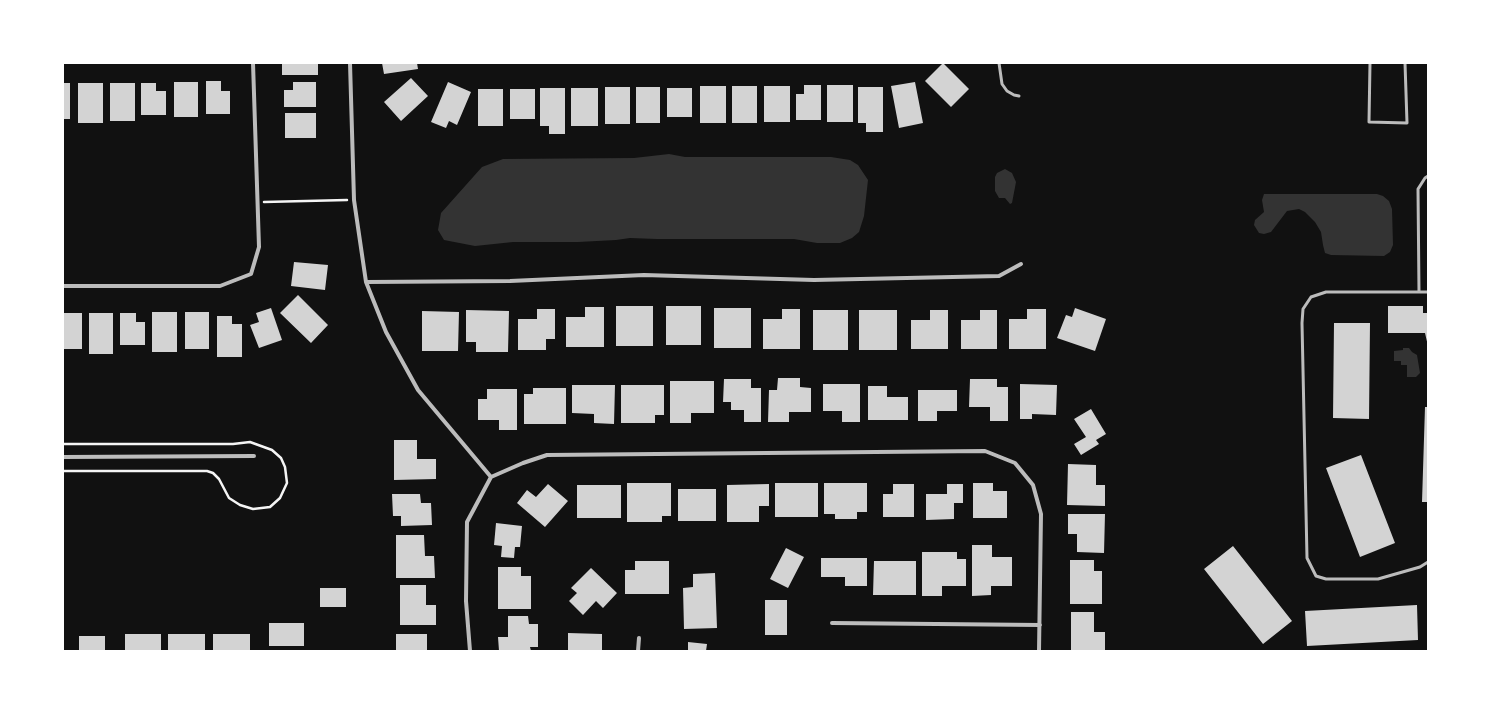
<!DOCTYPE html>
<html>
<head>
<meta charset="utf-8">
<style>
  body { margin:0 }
  #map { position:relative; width:1491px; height:714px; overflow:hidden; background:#111; font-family:"Work Sans",sans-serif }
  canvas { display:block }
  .frame { position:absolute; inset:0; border:64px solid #fff; pointer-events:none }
</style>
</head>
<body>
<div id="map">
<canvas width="1491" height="714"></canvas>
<div class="frame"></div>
</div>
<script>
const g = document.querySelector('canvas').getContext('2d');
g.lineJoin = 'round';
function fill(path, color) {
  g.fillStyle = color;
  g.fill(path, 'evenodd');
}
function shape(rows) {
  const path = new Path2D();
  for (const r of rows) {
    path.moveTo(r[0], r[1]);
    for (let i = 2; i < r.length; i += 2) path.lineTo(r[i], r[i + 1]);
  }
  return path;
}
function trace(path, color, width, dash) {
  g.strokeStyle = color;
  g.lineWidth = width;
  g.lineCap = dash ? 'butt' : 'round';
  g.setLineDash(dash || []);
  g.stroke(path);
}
fill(shape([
  [669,154,685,157,831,157,850,160,858,165,868,180,864,216,859,232,852,238,840,243,817,243,794,239,657,239,630,238,616,240,578,242,513,242,475,246,444,240,438,230,441,213,482,167,503,159,634,158],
  [1005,169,1012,173,1016,182,1012,203,1010,204,1005,198,999,198,995,191,995,177,997,173],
  [1264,194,1377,194,1383,196,1389,201,1392,209,1393,245,1390,252,1384,256,1331,255,1325,253,1323,245,1321,232,1315,222,1305,212,1299,209,1287,211,1271,232,1264,234,1259,233,1254,225,1255,220,1264,212,1262,200],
  [1403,348,1409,348,1412,352,1417,355,1420,373,1416,377,1407,377,1407,365,1401,365,1401,361,1394,361,1394,351,1403,350]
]), '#333');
fill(shape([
  [282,63,318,63,318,75,282,75],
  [382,63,417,63,418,69,384,74],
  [943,63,969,89,951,107,925,81],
  [411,78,428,96,401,121,384,102],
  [206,81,221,81,221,91,230,91,230,114,206,114],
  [174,82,198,82,198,117,174,117],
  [293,82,316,82,316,107,284,107,284,90,293,90],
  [448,82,471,92,457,125,449,121,446,128,431,122],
  [915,82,923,123,899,128,891,86],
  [63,83,70,83,70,119,63,119],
  [78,83,103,83,103,123,78,123],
  [110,83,135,83,135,121,110,121],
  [141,83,156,83,156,91,166,91,166,115,141,115],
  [804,85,821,85,821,120,796,120,796,94,804,94],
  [827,85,853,85,853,122,827,122],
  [700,86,726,86,726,123,700,123],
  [732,86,757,86,757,123,732,123],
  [764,86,790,86,790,122,764,122],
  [605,87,630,87,630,124,605,124],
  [636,87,660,87,660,123,636,123],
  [858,87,883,87,883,132,866,132,866,123,858,123],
  [540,88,565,88,565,134,549,134,549,126,540,126],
  [571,88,598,88,598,126,571,126],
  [667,88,692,88,692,117,667,117],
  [478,89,503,89,503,126,478,126],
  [510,89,535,89,535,119,510,119],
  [285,113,316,113,316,138,285,138],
  [294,262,328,265,325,290,291,286],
  [298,295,328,325,311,343,280,313],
  [616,306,653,306,653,346,616,346],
  [666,306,701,306,701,345,666,345],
  [1388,306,1423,306,1423,313,1428,313,1428,346,1425,333,1388,333],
  [585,307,604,307,604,347,566,347,566,317,585,317],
  [271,308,282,340,259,348,250,325,259,322,256,313],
  [714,308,751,308,751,348,714,348],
  [1075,308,1106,319,1095,351,1057,338,1066,315,1072,317],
  [537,309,555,309,555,339,546,339,546,350,518,350,518,319,537,319],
  [782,309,800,309,800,349,763,349,763,319,782,319],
  [1027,309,1046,309,1046,349,1009,349,1009,319,1027,319],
  [466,310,509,311,508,352,476,352,476,342,466,342],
  [813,310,848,310,848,350,813,350],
  [859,310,897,310,897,350,859,350],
  [930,310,948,310,948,349,911,349,911,320,930,320],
  [980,310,997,310,997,349,961,349,961,320,980,320],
  [422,311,459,312,458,351,422,351],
  [152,312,177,312,177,352,152,352],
  [185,312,209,312,209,349,185,349],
  [63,313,82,313,82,349,63,349],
  [89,313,113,313,113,354,89,354],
  [120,313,136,313,136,322,145,322,145,345,120,345],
  [217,316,232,316,232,324,242,324,242,357,217,357],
  [1334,323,1370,323,1369,419,1333,418],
  [778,378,800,378,800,387,811,388,811,412,789,412,789,422,768,422,769,390,777,390],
  [724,379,751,379,751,388,761,388,761,422,744,422,744,410,731,410,731,402,723,402],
  [970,379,997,379,997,387,1008,387,1008,421,990,421,990,407,969,407],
  [670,381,714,381,714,413,691,413,691,423,670,423],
  [823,384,860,384,860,422,842,422,842,411,823,411],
  [1020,384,1057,385,1056,415,1032,414,1032,419,1020,419],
  [572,385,615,385,614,424,594,423,594,414,572,413],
  [621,385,664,385,664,415,655,415,655,423,621,423],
  [868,386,887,386,887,397,908,397,908,420,868,420],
  [533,388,566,388,566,424,524,424,524,394,533,394],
  [487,389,517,389,517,430,499,430,499,420,478,420,478,399,487,399],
  [918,390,957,390,957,411,937,411,937,421,918,421],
  [1425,407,1428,407,1428,502,1422,502],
  [1091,409,1106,434,1096,440,1099,444,1081,455,1074,444,1086,437,1074,419],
  [394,440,417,440,417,459,436,459,436,479,394,480],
  [1361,455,1395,543,1360,557,1326,468],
  [1068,464,1096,465,1096,485,1105,485,1105,506,1067,505],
  [627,483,671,483,671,516,662,516,662,522,627,522],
  [775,483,818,483,818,517,775,517],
  [824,483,867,483,867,512,857,512,857,519,835,519,835,514,824,514],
  [973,483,993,483,993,491,1007,491,1007,518,973,518],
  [548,484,568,501,545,527,517,503,527,490,536,497],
  [769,484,769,506,759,506,759,522,727,522,727,485],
  [893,484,914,484,914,517,883,517,883,494,893,494],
  [947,484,963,484,963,503,954,503,954,519,926,520,926,494,947,494],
  [577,485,621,485,621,518,577,518],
  [678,489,716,489,716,521,678,521],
  [392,494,420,494,421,503,431,503,432,525,401,526,401,516,393,516],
  [1068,514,1105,514,1104,553,1077,552,1077,534,1068,534],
  [496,523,522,526,520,547,515,547,514,558,501,557,502,546,494,545],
  [396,535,424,535,425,556,434,556,435,578,396,578],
  [972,545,992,545,992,557,1012,557,1012,586,991,586,991,595,972,596],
  [1233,546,1292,621,1263,644,1204,569],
  [786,548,804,557,788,588,770,579],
  [922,552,957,552,957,559,966,559,966,586,942,586,942,596,922,596],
  [821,558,867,558,867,586,845,586,845,577,821,577],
  [1070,560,1094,560,1094,571,1102,571,1102,604,1070,604],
  [635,561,669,561,669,594,625,594,625,570,635,570],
  [874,561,916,561,916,595,873,595],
  [498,567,521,567,521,576,531,576,531,609,498,609],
  [591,568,617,593,603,608,596,601,583,615,569,601,577,593,571,588],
  [715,573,717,628,684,629,683,588,693,587,693,574],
  [400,585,426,585,426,605,436,605,436,625,400,625],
  [320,588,346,588,346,607,320,607],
  [765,600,787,600,787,635,765,635],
  [1417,605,1418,640,1307,646,1305,611],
  [1071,612,1094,612,1094,632,1105,632,1105,650,1071,650],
  [508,616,528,616,529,624,538,624,538,647,530,647,531,651,499,651,498,637,508,637],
  [269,623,304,623,304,646,269,646],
  [568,633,602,634,602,651,568,651],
  [125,634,161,634,161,651,125,651],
  [168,634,205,634,205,651,168,651],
  [213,634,250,634,250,651,213,651],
  [396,634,427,634,427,651,396,651],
  [79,636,105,636,105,651,79,651],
  [688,642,707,644,706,651,688,651]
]), '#d3d3d3');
trace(shape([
  [264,202,347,200],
  [63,444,233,444,250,442,272,450,281,458,285,467,287,483,280,498,270,507,253,509,240,505,229,498,219,479,213,473,207,471,63,471]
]), '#f5f5f5', 2.5);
trace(shape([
  [999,63,1002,84,1007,91,1014,95,1019,96],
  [1370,63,1369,122,1407,123,1405,63],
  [1419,292,1418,189,1425,178,1428,176],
  [1428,292,1326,292,1311,297,1303,309,1302,323,1307,558,1316,576,1326,579,1378,579,1420,567,1428,562]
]), '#bcbcbc', 3);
trace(shape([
  [350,63,354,200,366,282,386,332,418,390,491,477],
  [366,282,510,281,644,275,814,280,999,276,1021,264],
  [63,286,220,286,251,274,259,247,253,63],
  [63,457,254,456],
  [832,623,1040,625],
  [470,651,466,601,467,522,491,477,523,463,547,455,985,451,1015,463,1033,485,1041,514,1039,651],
  [638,651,639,638]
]), '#bcbcbc', 4);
</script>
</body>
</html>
